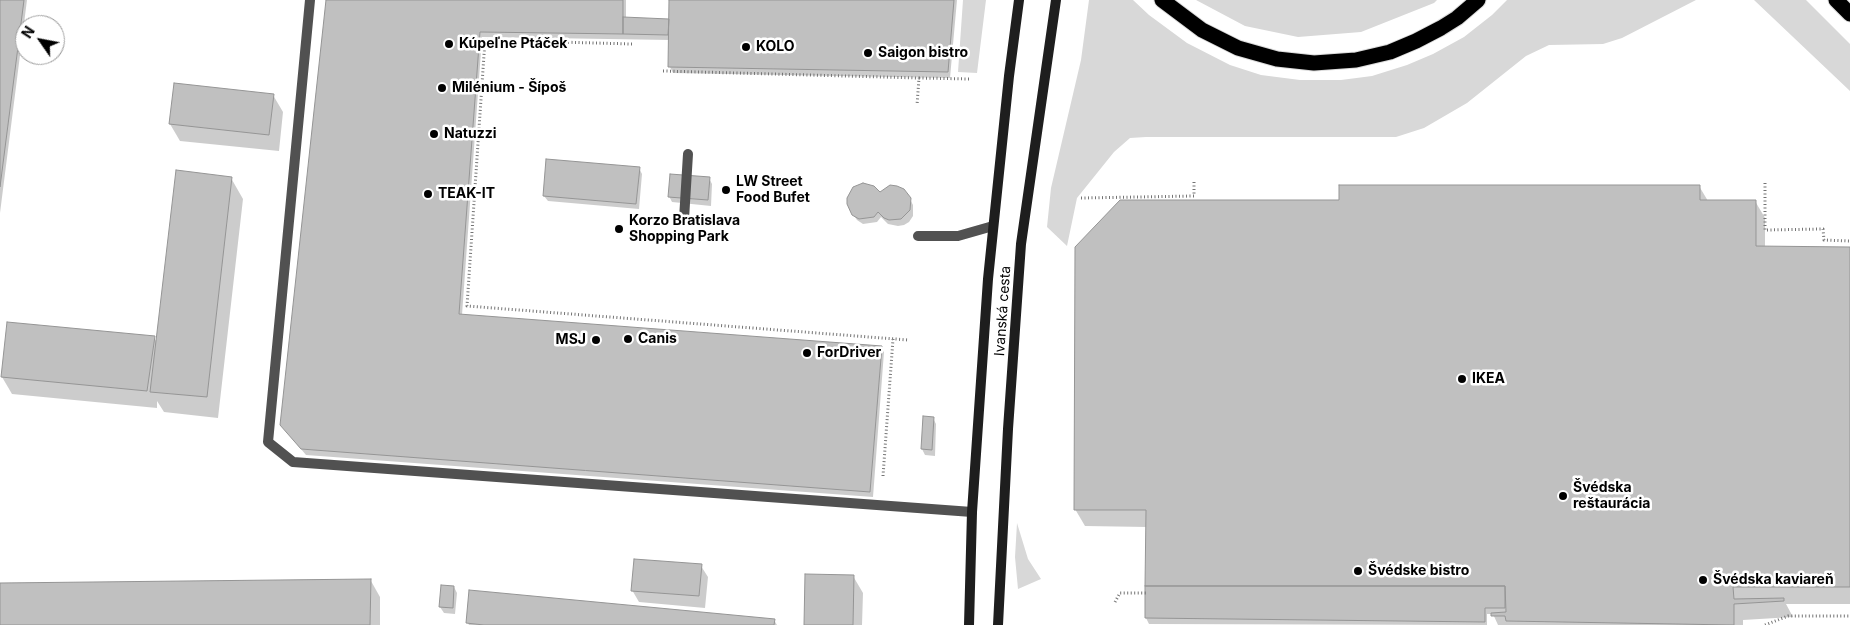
<!DOCTYPE html>
<html>
<head>
<meta charset="utf-8">
<style>
  body { margin:0 }
  #map { position:relative; width:1850px; height:625px; overflow:hidden; background:#fff; font-family:Inter,sans-serif }
  canvas { display:block }
  .north { position:absolute; left:15px; top:15px; width:50px; height:50px; box-sizing:border-box; background:#fff; border:1px solid #999; border-radius:50%; rotate:303deg; font-size:14px; font-weight:700; line-height:20px; text-align:center; color:#000 }
  .north::after { content:''; display:block; margin:auto; width:18px; height:22px; background:#000; clip-path:polygon(50% 0,100% 100%,50% 72%,0 100%) }
</style>
</head>
<body>
<div id="map">
<canvas width="1850" height="625"></canvas>
<div class="north">N</div>
</div>
<script>
const g = document.querySelector('canvas').getContext('2d');
g.lineJoin = 'round';
function fill(path, color) {
  g.fillStyle = color;
  g.fill(path, 'evenodd');
}
function shape(rows) {
  const path = new Path2D();
  for (const r of rows) {
    path.moveTo(r[0], r[1]);
    for (let i = 2; i < r.length; i += 2) path.lineTo(r[i], r[i + 1]);
  }
  return path;
}
function trace(path, color, width, dash) {
  g.strokeStyle = color;
  g.lineWidth = width;
  g.lineCap = dash ? 'butt' : 'round';
  g.setLineDash(dash || []);
  g.stroke(path);
}
function label(font, color, halo, rows, align = 'center') {
  g.font = font + ' Inter,sans-serif';
  g.lineWidth = 5;
  g.setLineDash([]);
  g.textBaseline = 'middle';
  g.strokeStyle = halo;
  g.fillStyle = color;
  for (const [text, x, y, turn = 0] of rows) {
    g.save();
    g.translate(x, y);
    g.rotate((+turn || 0) * Math.PI / 180);
    g.textAlign = isNaN(turn) ? turn : align;
    if (halo) g.strokeText(text, 0, 0);
    g.fillText(text, 0, 0);
    g.restore();
  }
}
fill(shape([
  [963,0,986,0,977,73,958,72],
  [1089,0,1133,0,1149,15,1187,43,1230,65,1261,75,1300,80,1341,80,1372,76,1407,65,1433,54,1464,37,1492,15,1507,0,1696,0,1622,38,1603,44,1549,45,1526,56,1467,103,1424,128,1396,137,1146,137,1130,138,1114,152,1077,198,1067,246,1047,227,1051,188,1081,60],
  [1196,0,1437,0,1434,3,1361,32,1298,37,1245,26],
  [1754,0,1806,0,1850,44,1850,91],
  [1017,523,1028,559,1041,579,1018,589,1015,557]
]), '#d8d8d8');
fill(shape([
  [0,0,27,0,0,213],
  [327,0,626,0,626,18,670,20,670,0,957,0,950,78,673,73,670,67,670,40,482,37,462,315,881,347,884,352,873,497,306,455,285,430],
  [273,95,283,112,279,151,180,141,170,124],
  [639,168,642,174,639,209,548,201,544,196],
  [231,178,243,199,218,418,164,412,157,401,157,408,12,394,2,377,154,337,157,343],
  [709,178,712,184,711,206,672,202,669,196],
  [1699,186,1708,201,1755,201,1765,218,1765,248,1850,248,1850,604,1786,604,1793,617,1743,620,1743,625,1498,625,1493,614,1487,614,1487,625,1149,624,1146,618,1147,527,1085,526,1075,509,1341,201],
  [880,193,910,199,913,205,913,216,909,222,904,225,898,226,888,224,881,217,877,222,863,224,857,220,853,214],
  [933,418,936,424,935,456,925,455,922,449],
  [701,566,708,577,705,608,639,602,632,590],
  [853,576,863,593,862,625,806,625],
  [371,581,380,597,380,625,0,625,0,584],
  [442,586,454,587,457,593,455,614,444,613,440,607],
  [774,620,777,625,469,625,468,623]
]), '#0003');
const building = shape([
  [0,0,24,0,0,187,0,0],
  [326,0,623,0,623,34,480,32,459,314,882,346,870,492,301,449,280,425,326,0],
  [669,0,954,0,948,72,668,67,669,0],
  [623,17,669,19,668,35,623,34,623,17],
  [174,83,274,94,269,135,169,124,174,83],
  [546,159,640,167,636,204,543,196,546,159],
  [176,170,232,177,207,397,150,392,176,170],
  [670,174,710,177,708,200,668,197,670,174],
  [863,183,874,186,880,192,890,185,897,186,904,189,911,198,910,210,901,219,889,220,884,218,878,212,874,217,859,219,852,215,847,204,847,198,853,187,863,183],
  [1339,185,1700,185,1700,200,1756,200,1756,246,1850,247,1850,587,1733,587,1734,599,1784,598,1784,601,1734,604,1734,625,1732,625,1506,621,1505,616,1491,616,1491,613,1506,612,1505,586,1145,586,1146,510,1074,510,1075,247,1120,200,1339,200,1339,185],
  [7,322,155,336,147,391,1,377,7,322],
  [923,416,934,417,932,450,921,449,923,416],
  [634,559,702,564,699,596,631,591,634,559],
  [805,574,854,575,853,625,804,625,805,574],
  [371,579,370,625,0,625,0,583,371,579],
  [441,585,454,586,453,608,439,607,441,585],
  [1145,586,1505,586,1505,608,1485,608,1485,622,1145,618,1145,586],
  [469,590,775,619,774,625,484,625,466,623,469,590]
]);
fill(building, '#c0c0c0');
trace(building, '#959595', 1);
const highway = shape([
  [1162,0,1202,30,1238,48,1277,59,1314,63,1356,60,1390,52,1416,41,1441,28,1457,18,1478,0],
  [1836,0,1850,14]
]);
trace(highway, '#dbdbdb', 17);
trace(shape([
  [632,44,485,40,467,306,908,340],
  [663,71,919,78,917,105],
  [919,78,970,79],
  [1765,183,1765,230,1823,229,1824,240,1850,241],
  [1081,198,1194,196,1194,180],
  [883,476,893,339],
  [1115,602,1120,593,1146,593],
  [1765,625,1788,616,1850,616]
]), '#737373', 3, [1, 2.5]);
trace(shape([
  [310,0,268,442,293,462,972,512],
  [684,219,688,154],
  [918,236,958,236,993,226]
]), '#515151', 10);
trace(shape([
  [969,625,972,512,988,279,1009,76,1019,0],
  [998,625,1008,429,1021,244,1056,0]
]), '#1e1e1e', 10);
trace(highway, '#000', 15);
for (const [x, y, r, color] of [
  [449,44,5,"#000"],
  [746,47,5,"#000"],
  [868,53,5,"#000"],
  [442,88,5,"#000"],
  [434,134,5,"#000"],
  [726,190,5,"#000"],
  [428,194,5,"#000"],
  [619,229,5,"#000"],
  [628,339,5,"#000"],
  [596,340,5,"#000"],
  [807,353,5,"#000"],
  [1462,379,5,"#000"],
  [1563,496,5,"#000"],
  [1358,571,5,"#000"],
  [1703,580,5,"#000"]
]) {
  const dot = new Path2D();
  dot.arc(x, y, r, 0, 2 * Math.PI);
  g.fillStyle = color;
  g.fill(dot);
  trace(dot, '#fff', 2);
}
label('bold 14px', '#000', '#fff', [
  ["Kúpeľne Ptáček",459,44],
  ["KOLO",756,47],
  ["Saigon bistro",878,53],
  ["Milénium - Šípoš",452,88],
  ["Natuzzi",444,134],
  ["LW Street",736,182],
  ["Food Bufet",736,198],
  ["TEAK-IT",438,194],
  ["Korzo Bratislava",629,221],
  ["Shopping Park",629,237],
  ["Canis",638,339],
  ["MSJ",586,340,"right"],
  ["ForDriver",817,353],
  ["IKEA",1472,379],
  ["Švédska",1573,488],
  ["reštaurácia",1573,504],
  ["Švédske bistro",1368,571],
  ["Švédska kaviareň",1713,580]
], 'left');
label('14px', '#000', '#fff', [
  ["Ivanská cesta",1003,311,-86]
]);
</script>
</body>
</html>
